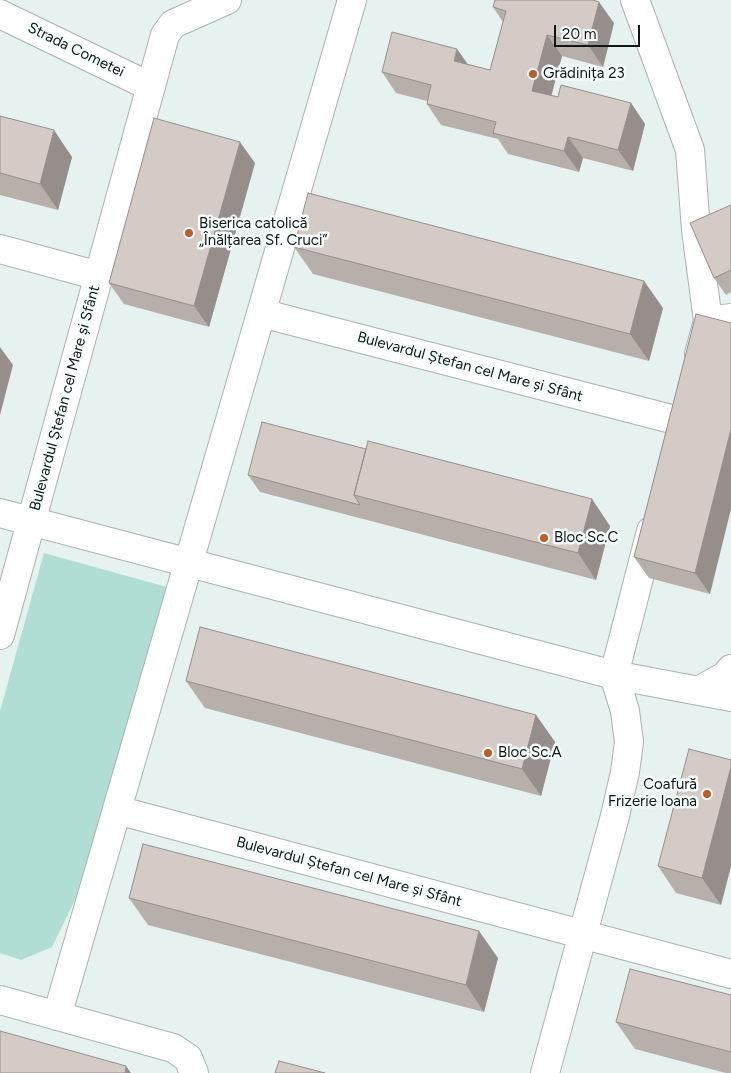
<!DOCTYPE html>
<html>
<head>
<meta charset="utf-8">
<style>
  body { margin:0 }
  #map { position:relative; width:731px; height:1073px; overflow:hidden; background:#e6f2ef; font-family:Figtree,sans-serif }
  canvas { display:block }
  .scale { position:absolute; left:554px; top:25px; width:86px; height:22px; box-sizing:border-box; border:2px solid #111514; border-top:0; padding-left:6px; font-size:15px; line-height:18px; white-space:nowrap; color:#111514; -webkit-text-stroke:4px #f5fffd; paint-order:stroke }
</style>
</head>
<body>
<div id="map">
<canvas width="731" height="1073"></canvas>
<div class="scale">20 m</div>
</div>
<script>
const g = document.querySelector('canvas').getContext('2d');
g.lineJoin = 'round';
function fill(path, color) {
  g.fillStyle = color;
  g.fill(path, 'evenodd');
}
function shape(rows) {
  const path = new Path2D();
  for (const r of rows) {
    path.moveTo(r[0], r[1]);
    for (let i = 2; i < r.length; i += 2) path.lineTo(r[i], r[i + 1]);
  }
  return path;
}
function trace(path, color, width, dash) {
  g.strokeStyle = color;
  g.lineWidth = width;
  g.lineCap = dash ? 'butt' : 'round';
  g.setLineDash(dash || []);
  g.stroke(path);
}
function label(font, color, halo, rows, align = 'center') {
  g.font = font + ' Figtree,sans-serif';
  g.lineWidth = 5;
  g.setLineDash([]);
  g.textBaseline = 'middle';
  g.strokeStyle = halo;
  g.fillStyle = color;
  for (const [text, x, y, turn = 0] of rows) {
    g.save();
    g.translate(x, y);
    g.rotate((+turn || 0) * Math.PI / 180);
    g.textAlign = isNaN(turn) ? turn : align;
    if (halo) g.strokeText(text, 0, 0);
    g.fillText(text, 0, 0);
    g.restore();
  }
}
fill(shape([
  [44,553,167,587,79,892,52,947,21,960,0,953,0,711]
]), '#b1ded4');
const minor = shape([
  [635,0,690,150,696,230,708,321,699,354],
  [0,14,151,87],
  [0,249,99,276],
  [261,313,679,421],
  [708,321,731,318],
  [0,513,614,675,731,697],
  [0,635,165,35,173,24,227,0],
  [700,690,725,676,731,669],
  [117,810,731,974],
  [0,1000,173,1048,188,1058,194,1073],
  [57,1016,352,0],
  [545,1073,615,816,625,772,629,742,625,711,614,675,651,531]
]);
trace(minor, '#a8b3b0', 30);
trace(minor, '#fff', 28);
fill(shape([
  [493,7,614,23,603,67,562,56,551,95,558,97,631,103,645,124,633,171,583,158,579,172,508,154,498,139,441,125,427,104,427,101,396,93,382,72,468,64,490,70,503,22],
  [0,116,72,157,58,210,0,195],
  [255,163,209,327,124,304,109,283],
  [731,205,731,292,726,295,714,278],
  [294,247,663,308,649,361,313,274],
  [696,314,710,594,649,578,634,557],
  [248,475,610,526,596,580,260,492],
  [186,681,536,715,555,742,541,796,205,708],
  [731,760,731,866,721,905,676,893,658,866],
  [129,898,498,958,484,1012,148,925],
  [731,995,731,1073,726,1073,635,1049,616,1022]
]), '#b7afaa');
fill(shape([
  [599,2,614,23,603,67,588,45],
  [547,35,562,56,547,112,532,91],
  [457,49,472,70,454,61],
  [631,103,645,124,633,171,618,150],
  [54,130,72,157,58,210,40,184],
  [568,137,583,158,579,172,564,151],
  [240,142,255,163,209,327,194,306],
  [644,281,663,308,649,361,630,334],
  [0,347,13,365,0,415],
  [731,429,731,509,710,594,695,573],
  [592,499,610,526,596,580,578,553],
  [536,715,555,742,541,796,522,769],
  [731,767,731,866,721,905,702,878],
  [479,931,498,958,484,1012,466,985],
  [126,1066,131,1073,125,1073]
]), '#958e8b');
const building = shape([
  [495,0,593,0,599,2,588,45,547,35,532,91,558,97,561,85,631,103,618,150,568,137,564,151,493,133,496,122,427,104,431,85,382,72,392,32,457,49,454,61,490,70,506,11,493,7,495,0],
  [0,116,54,130,40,184,0,173,0,116],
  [154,118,240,142,194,306,109,283,154,118],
  [308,193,644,281,630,334,294,247,308,193],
  [731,205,731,270,714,278,690,223,731,205],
  [696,314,731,323,731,429,695,573,634,557,696,314],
  [262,422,366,449,354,495,360,505,248,475,262,422],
  [368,441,592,499,578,553,354,495,368,441],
  [200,627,536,715,522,769,186,681,200,627],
  [689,749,731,760,731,767,702,878,658,866,689,749],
  [143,844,479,931,466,985,129,898,143,844],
  [630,969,731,995,731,1052,616,1022,630,969],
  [0,1031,126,1066,125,1073,0,1073,0,1031],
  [279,1061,325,1073,275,1073,279,1061]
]);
fill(building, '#d5cbc6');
trace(building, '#958e8b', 1);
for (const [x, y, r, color] of [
  [533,74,5,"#c15b2a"],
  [189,233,5,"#c15b2a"],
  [544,538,5,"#c15b2a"],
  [488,753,5,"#c15b2a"],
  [707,794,5,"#c15b2a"]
]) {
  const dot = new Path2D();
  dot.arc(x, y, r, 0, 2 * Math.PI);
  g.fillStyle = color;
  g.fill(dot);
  trace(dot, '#f5fffd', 2);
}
label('15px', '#111514', '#f5fffd', [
  ["Strada Cometei",76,50,26],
  ["Bulevardul Ștefan cel Mare și Sfânt",470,367,15],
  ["Bulevardul Ștefan cel Mare și Sfânt",65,398,-75],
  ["Bulevardul Ștefan cel Mare și Sfânt",349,872,15]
]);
label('15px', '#111514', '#f5fffd', [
  ["Grădinița 23",543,74],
  ["Biserica catolică",199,224],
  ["„Înălțarea Sf. Cruci”",199,241],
  ["Bloc Sc.C",554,538],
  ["Bloc Sc.A",498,753],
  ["Coafură",697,785,"right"],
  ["Frizerie Ioana",697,802,"right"]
], 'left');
</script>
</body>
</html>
